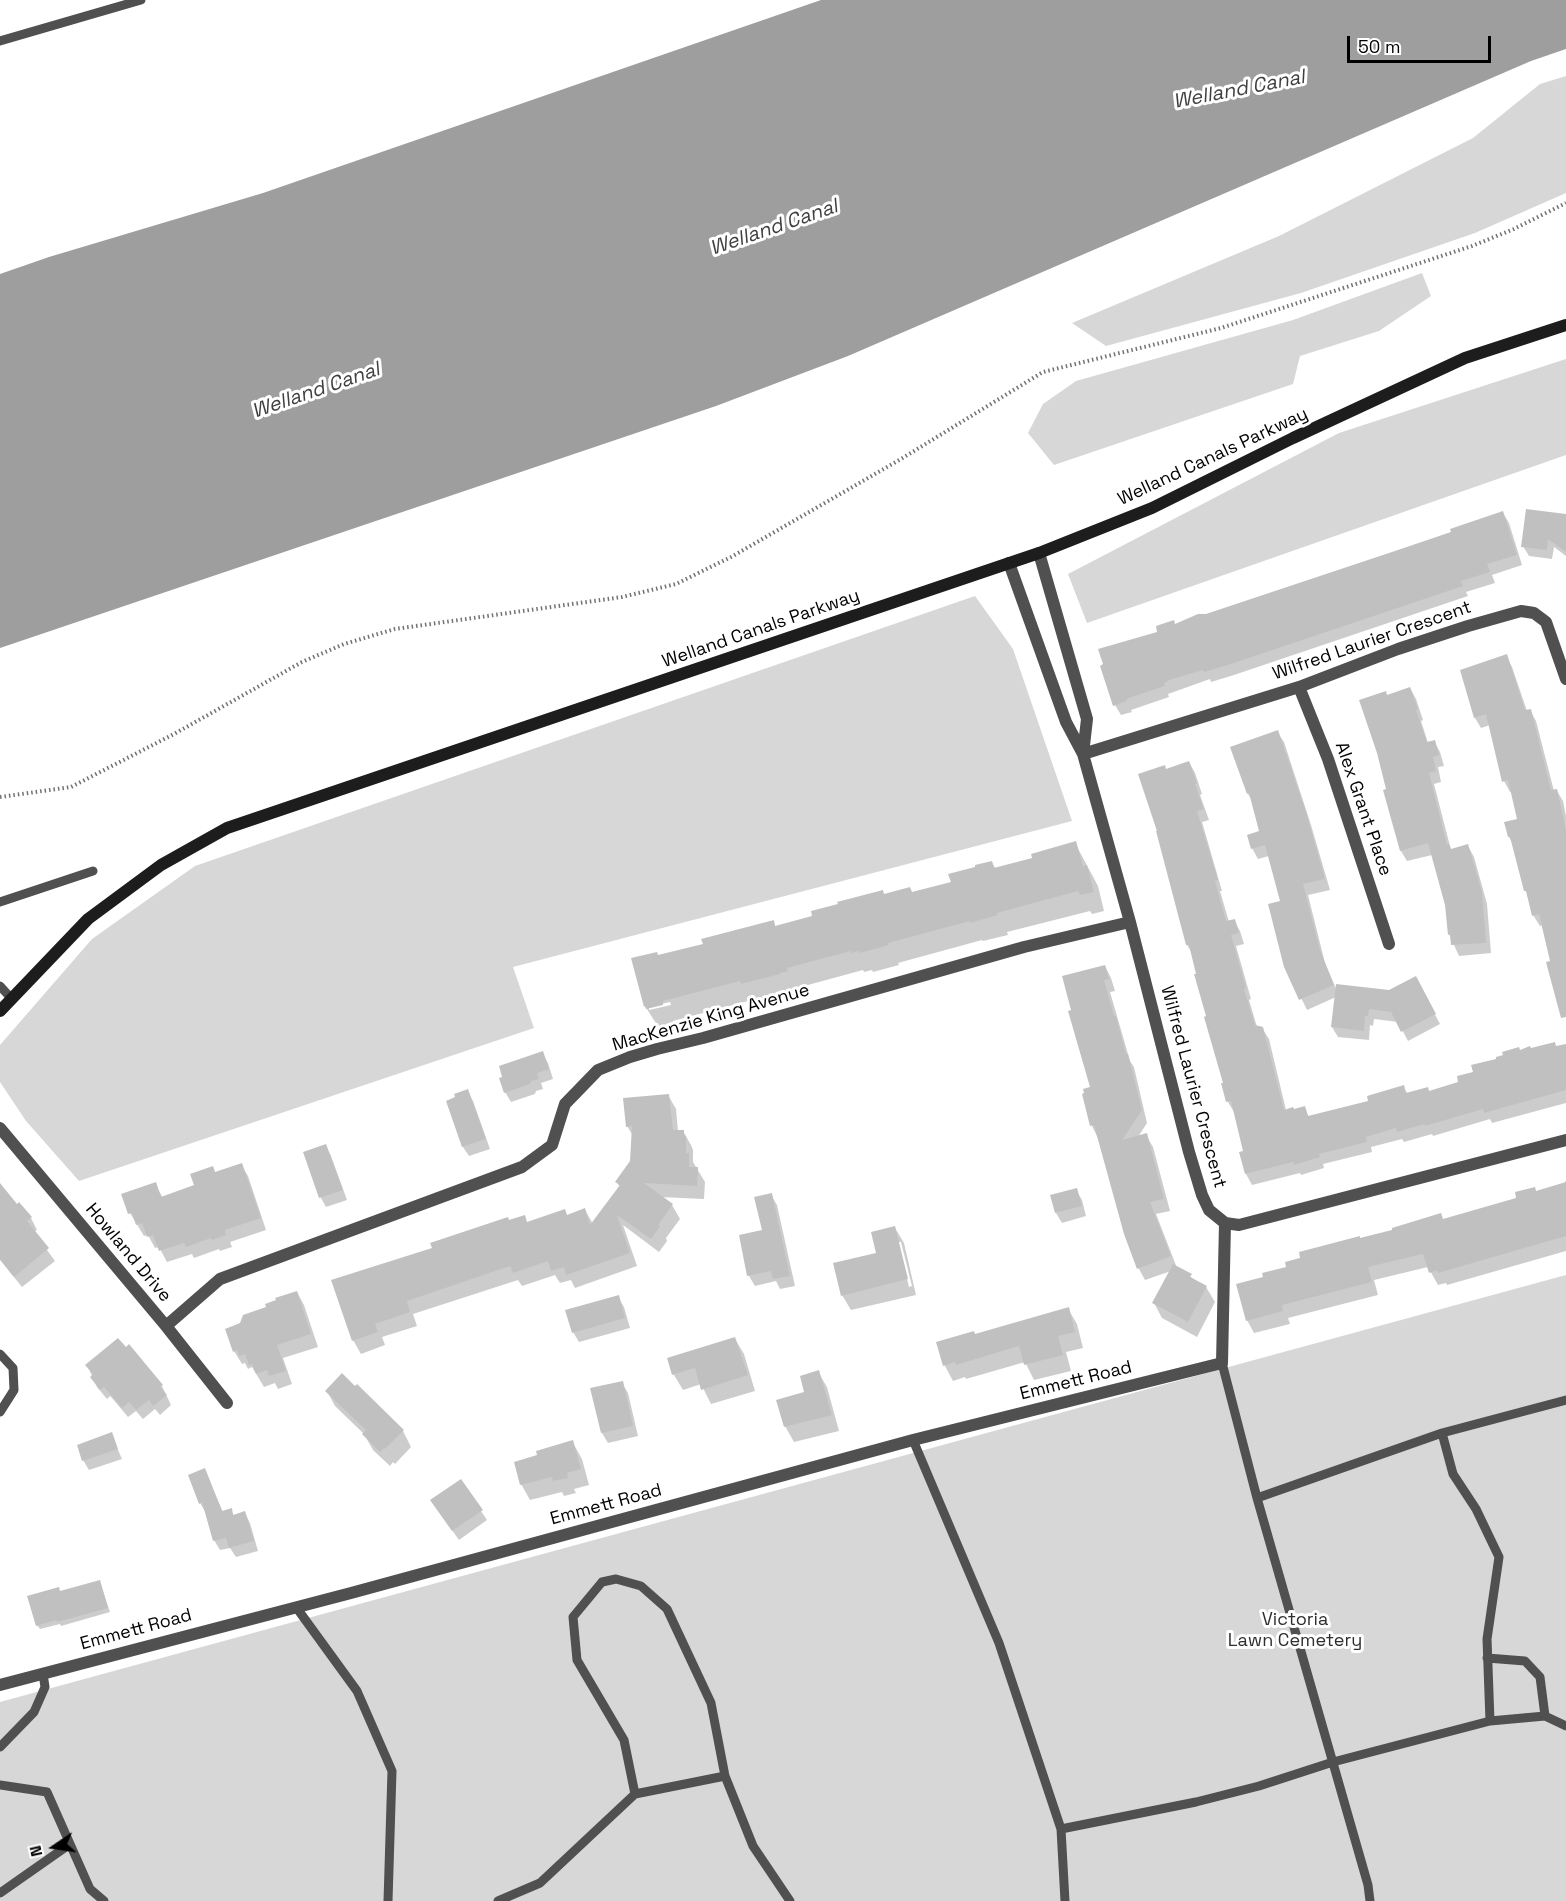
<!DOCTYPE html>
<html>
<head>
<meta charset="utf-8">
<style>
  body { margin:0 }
  #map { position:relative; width:1566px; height:1901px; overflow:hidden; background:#fff; font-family:"Space Grotesk",sans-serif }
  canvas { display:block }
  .north { position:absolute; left:24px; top:1817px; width:60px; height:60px; -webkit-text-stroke:4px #fff; paint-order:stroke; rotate:257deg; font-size:16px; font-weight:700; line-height:24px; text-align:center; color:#000 }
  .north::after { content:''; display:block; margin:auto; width:21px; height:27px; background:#000; clip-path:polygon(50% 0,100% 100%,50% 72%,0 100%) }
  .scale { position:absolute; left:1347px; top:36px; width:144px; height:27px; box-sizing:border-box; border:3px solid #000; border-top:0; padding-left:8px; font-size:18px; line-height:21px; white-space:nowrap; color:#000; -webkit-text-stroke:4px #fff; paint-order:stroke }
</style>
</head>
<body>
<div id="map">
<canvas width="1566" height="1901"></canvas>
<div class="north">N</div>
<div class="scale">50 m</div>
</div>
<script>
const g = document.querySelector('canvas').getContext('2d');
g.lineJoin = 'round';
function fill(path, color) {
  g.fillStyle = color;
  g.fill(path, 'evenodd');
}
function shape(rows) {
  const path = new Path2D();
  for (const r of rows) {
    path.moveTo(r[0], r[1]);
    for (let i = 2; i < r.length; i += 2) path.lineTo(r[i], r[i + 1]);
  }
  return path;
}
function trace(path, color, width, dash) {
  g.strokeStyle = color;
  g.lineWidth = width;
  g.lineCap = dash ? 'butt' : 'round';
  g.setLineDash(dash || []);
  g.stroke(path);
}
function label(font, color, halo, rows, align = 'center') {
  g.font = font + ' "Space Grotesk",sans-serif';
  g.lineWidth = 6;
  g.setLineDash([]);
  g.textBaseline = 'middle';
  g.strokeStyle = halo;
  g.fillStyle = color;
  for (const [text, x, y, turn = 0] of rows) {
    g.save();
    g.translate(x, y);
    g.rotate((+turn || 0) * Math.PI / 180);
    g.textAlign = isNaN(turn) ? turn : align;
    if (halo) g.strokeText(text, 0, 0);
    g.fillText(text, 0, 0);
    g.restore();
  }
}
fill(shape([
  [1566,76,1566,193,1475,233,1301,293,1106,346,1072,323,1279,236,1473,138,1540,84],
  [1422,273,1431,296,1379,331,1300,356,1293,384,1054,465,1028,433,1043,404,1076,381,1293,320],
  [1566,359,1566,455,1087,623,1068,574,1339,433],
  [975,596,1013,649,1072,821,513,967,534,1028,79,1181,26,1121,0,1082,0,1045,92,939,195,866],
  [1566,1275,1566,1901,0,1901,0,1702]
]), '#d7d7d7');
fill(shape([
  [821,0,1566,0,1566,49,1531,61,848,356,716,406,0,648,0,274,49,257,263,193]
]), '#9e9e9e');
fill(shape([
  [1503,513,1509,523,1522,565,1492,575,1495,583,1466,592,1468,596,1234,675,1211,682,1210,679,1168,694,1169,697,1131,710,1132,712,1121,715,1115,705,1159,633,1175,626,1392,554],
  [1566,516,1566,556,1554,547,1552,559,1529,556,1523,546],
  [1506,656,1512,667,1527,711,1530,710,1536,721,1554,791,1557,791,1563,801,1566,816,1566,1015,1543,925,1540,926,1533,915,1513,844,1509,837,1519,820,1512,791,1510,792,1504,781,1490,725,1481,728,1475,718,1462,671],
  [1410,688,1416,699,1423,720,1421,721,1428,743,1434,741,1440,752,1444,766,1438,767,1441,782,1434,784,1451,850,1468,846,1474,857,1487,904,1491,953,1459,956,1449,934,1447,905,1432,855,1407,861,1401,851,1388,790,1387,696],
  [1277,732,1284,742,1311,825,1330,890,1308,895,1325,963,1337,991,1389,992,1421,988,1440,1024,1408,1041,1398,1022,1374,1019,1373,1026,1370,1025,1369,1040,1338,1037,1332,1027,1336,997,1307,1010,1286,967,1282,902,1269,856,1258,859,1252,848,1261,832,1253,802,1248,794,1232,748],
  [1189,762,1195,773,1202,794,1200,795,1209,820,1202,822,1222,891,1220,891,1229,922,1234,920,1240,931,1244,944,1236,946,1251,999,1249,1000,1257,1027,1262,1028,1269,1039,1286,1110,1294,1111,1304,1108,1309,1117,1370,1102,1403,1087,1408,1094,1429,1092,1460,1083,1498,1060,1519,1051,1566,1045,1566,1103,1492,1123,1490,1119,1433,1136,1432,1134,1404,1142,1402,1139,1371,1147,1372,1152,1323,1164,1324,1168,1301,1175,1300,1173,1252,1185,1246,1174,1241,1153,1245,1152,1234,1112,1228,1102,1194,956,1187,945,1166,770],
  [1075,843,1098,886,1104,911,1092,914,1090,911,1007,932,1008,935,983,941,982,940,898,963,899,965,873,972,872,970,864,972,863,970,797,988,798,990,790,992,790,994,753,1003,752,1000,673,1021,674,1025,659,1028,645,1006,633,960,659,957,705,945,773,922,776,927,884,896,912,894,952,883,992,863,996,869,1033,859],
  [670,1002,671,1005,649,1010,649,1007],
  [1105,966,1111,978,1115,991,1110,992,1130,1061,1134,1067,1147,1123,1138,1137,1146,1135,1153,1147,1170,1211,1156,1214,1177,1268,1206,1287,1215,1302,1197,1337,1162,1318,1154,1303,1171,1271,1145,1280,1139,1269,1125,1234,1098,1138,1092,1126,1083,1095,1092,1088],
  [542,1053,548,1063,553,1079,541,1083,543,1089,536,1091,535,1094,511,1102,505,1092],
  [467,1091,473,1101,490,1149,469,1156,463,1147],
  [668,1095,676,1109,678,1131,683,1131,691,1145,693,1150,693,1162,705,1182,704,1199,660,1197,672,1205,680,1219,666,1238,667,1241,659,1252,623,1225,637,1266,575,1288,571,1280,560,1283,555,1275,522,1286,518,1280,413,1314,417,1326,382,1337,385,1345,361,1354,353,1340,434,1249,509,1222,528,1223,567,1216,585,1210,593,1224,620,1188,617,1182,632,1162,633,1136,627,1126],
  [326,1146,331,1156,347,1200,326,1207,321,1198,305,1153],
  [241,1165,248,1176,266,1230,230,1242,232,1247,220,1251,219,1249,194,1258,192,1254,167,1262,159,1247,155,1248,148,1235,144,1236,130,1213,155,1184,163,1198,196,1186,215,1174],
  [1565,1181,1566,1181,1566,1251,1447,1285,1446,1283,1438,1285,1428,1267,1374,1280,1378,1295,1288,1318,1290,1324,1254,1333,1247,1320,1264,1279,1288,1268,1360,1240,1443,1220,1566,1184],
  [0,1185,17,1207,31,1218,37,1230,34,1232,55,1261,22,1287,0,1260],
  [1076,1190,1082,1200,1086,1216,1062,1223,1056,1213],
  [771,1195,777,1205,795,1286,780,1289,776,1281,755,1286,749,1276,741,1236,764,1231],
  [895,1228,904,1243,916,1295,851,1310,842,1295,878,1254],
  [898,1242,901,1242,912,1286,909,1287],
  [297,1292,304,1305,318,1347,283,1358,292,1384,278,1389,275,1383,264,1387,252,1367,248,1369,245,1363,242,1364,234,1351,241,1325],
  [618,1297,624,1307,630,1328,579,1342,573,1332],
  [1068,1309,1077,1324,1083,1348,1066,1352,1071,1371,1034,1380,1025,1362,966,1379,965,1377,953,1381,945,1366,938,1343,975,1336],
  [735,1339,744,1354,755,1391,711,1404,701,1384,683,1390,674,1375,669,1359],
  [87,1365,162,1386,171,1405,160,1415,155,1409,143,1419,136,1411,128,1417,112,1398,110,1396,107,1399,97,1387],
  [818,1372,827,1387,839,1431,794,1442,785,1426],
  [622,1383,628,1393,638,1436,608,1443,602,1433,592,1390],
  [327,1391,403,1431,411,1447,395,1464,393,1462,390,1466,373,1450,364,1434,335,1406],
  [111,1434,122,1459,89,1470,83,1460],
  [573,1443,582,1459,589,1485,574,1489,576,1493,564,1496,562,1492,530,1500,521,1484,539,1456],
  [204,1470,223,1512,231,1510,234,1516,245,1513,250,1523,258,1551,236,1557,230,1548,220,1550,214,1540,206,1513,200,1503],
  [438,1510,481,1511,487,1520,459,1540],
  [100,1582,110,1612,61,1626,60,1624,40,1629,37,1625,61,1593]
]), '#0003');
fill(shape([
  [1526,509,1566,514,1566,552,1548,539,1547,550,1521,547],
  [1503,511,1517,555,1487,564,1490,572,1461,581,1463,586,1228,665,1204,672,1203,670,1169,680,1164,684,1165,686,1126,699,1127,701,1113,706,1100,666,1103,664,1098,649,1157,632,1156,626,1174,620,1175,624,1198,614,1206,614,1392,552,1451,532,1450,529],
  [1507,654,1525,710,1531,709,1551,790,1557,789,1566,830,1566,1017,1561,1018,1546,962,1550,961,1539,914,1532,916,1526,891,1524,891,1510,837,1508,837,1504,822,1517,819,1508,780,1502,782,1486,714,1474,718,1460,670],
  [1410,687,1418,709,1416,710,1427,742,1435,740,1439,755,1433,757,1436,771,1429,773,1447,845,1449,844,1451,849,1468,844,1482,892,1486,943,1451,945,1450,934,1448,935,1445,905,1428,843,1400,851,1383,790,1386,789,1377,753,1359,700,1386,691,1387,695],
  [1278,730,1306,812,1325,879,1303,884,1320,950,1334,985,1299,1000,1284,967,1268,904,1280,901,1265,845,1251,849,1247,835,1259,831,1249,793,1247,794,1230,747],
  [1189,761,1197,783,1195,784,1204,809,1197,811,1218,880,1215,881,1226,921,1235,919,1239,933,1231,935,1246,988,1244,989,1255,1025,1263,1027,1284,1110,1293,1107,1294,1109,1305,1106,1308,1116,1368,1101,1367,1096,1404,1085,1406,1093,1428,1087,1429,1091,1458,1082,1457,1076,1473,1072,1471,1065,1496,1059,1496,1057,1503,1055,1502,1052,1519,1047,1520,1050,1530,1046,1531,1048,1555,1042,1556,1046,1566,1044,1566,1090,1484,1113,1483,1109,1425,1126,1425,1124,1397,1132,1396,1128,1366,1137,1367,1142,1319,1154,1320,1157,1294,1165,1293,1162,1245,1174,1239,1152,1243,1151,1231,1101,1226,1102,1221,1083,1223,1083,1204,1017,1206,1016,1194,974,1196,974,1189,945,1186,945,1156,831,1157,831,1138,774,1165,765,1166,769],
  [1076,841,1083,866,1087,865,1094,892,1080,895,1078,891,997,913,998,915,970,923,970,921,888,943,889,945,860,953,859,951,851,953,851,951,787,968,788,971,780,973,780,974,741,984,740,981,663,1001,663,1005,646,1009,645,1006,644,1007,631,958,657,952,658,955,703,944,701,939,774,920,775,926,812,916,811,911,838,904,837,902,883,890,884,894,910,887,912,892,951,882,948,874,975,867,975,865,992,861,994,868,1032,858,1031,854],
  [1105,965,1109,979,1104,980,1114,1016,1116,1016,1126,1054,1128,1054,1142,1110,1122,1140,1147,1133,1164,1199,1150,1202,1171,1256,1137,1269,1124,1234,1094,1125,1090,1126,1082,1094,1084,1093,1083,1089,1090,1087,1068,1011,1071,1010,1062,976],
  [1416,976,1436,1014,1401,1032,1391,1012,1369,1009,1368,1016,1365,1016,1364,1031,1331,1027,1336,984,1389,990],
  [543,1051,549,1069,537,1073,539,1079,531,1081,530,1084,504,1093,499,1078,502,1077,499,1066],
  [468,1089,486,1139,462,1147,446,1101,455,1097,454,1094],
  [669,1094,673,1130,684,1130,684,1135,686,1136,686,1153,689,1153,689,1167,698,1167,697,1186,644,1183,673,1204,658,1225,660,1226,651,1239,617,1215,630,1253,566,1275,564,1267,551,1271,548,1261,513,1273,510,1266,407,1301,410,1312,375,1324,378,1332,352,1341,331,1280,432,1248,430,1243,508,1217,509,1220,525,1215,527,1222,565,1209,567,1215,585,1208,590,1225,620,1185,615,1182,630,1161,632,1126,626,1127,623,1098],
  [326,1144,343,1190,319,1198,303,1152],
  [242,1163,261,1218,225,1230,226,1235,212,1240,211,1238,186,1247,184,1243,159,1251,153,1235,147,1237,142,1223,136,1225,132,1213,128,1214,121,1194,156,1182,161,1197,194,1185,190,1174,213,1166,215,1172],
  [1566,1182,1566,1236,1438,1273,1437,1270,1429,1273,1423,1254,1368,1267,1372,1282,1282,1305,1283,1311,1246,1321,1236,1284,1263,1277,1262,1273,1286,1267,1285,1262,1300,1258,1299,1252,1360,1236,1360,1238,1392,1230,1392,1228,1441,1213,1443,1219,1516,1198,1515,1192,1535,1187,1536,1191],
  [0,1183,17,1204,19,1202,32,1217,27,1221,49,1248,14,1277,0,1259],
  [1077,1188,1082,1206,1055,1213,1050,1195],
  [772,1193,790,1276,773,1279,771,1271,747,1276,739,1235,762,1230,754,1197],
  [895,1226,908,1279,841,1296,833,1263,876,1253,871,1232],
  [1173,1264,1192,1274,1190,1277,1207,1286,1188,1322,1152,1303],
  [297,1291,311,1334,277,1345,286,1371,269,1376,267,1370,256,1374,252,1364,249,1365,245,1354,239,1356,237,1350,233,1352,225,1329,240,1323,243,1315,266,1307,265,1304,276,1300,275,1298],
  [619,1295,625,1318,572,1333,565,1310],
  [1069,1307,1075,1332,1058,1336,1063,1355,1024,1365,1019,1346,956,1365,955,1362,943,1366,936,1342,974,1331,975,1334],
  [735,1337,748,1375,701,1390,695,1368,672,1375,667,1358],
  [118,1338,126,1347,129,1344,163,1385,160,1387,167,1395,153,1406,149,1400,136,1410,129,1402,122,1408,105,1388,103,1387,100,1390,90,1377,93,1374,85,1365],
  [819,1370,832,1415,784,1427,776,1400,804,1392,800,1376],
  [342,1373,355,1386,357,1384,404,1430,385,1449,384,1448,380,1452,362,1434,366,1430,325,1391],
  [623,1381,633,1426,601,1433,590,1388],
  [112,1432,118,1449,82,1461,77,1445],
  [573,1440,581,1469,567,1473,568,1478,553,1481,552,1477,520,1485,514,1462,537,1455,536,1451],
  [205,1468,222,1511,232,1508,233,1515,245,1511,254,1541,229,1548,226,1538,213,1541,202,1502,199,1504,188,1475],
  [461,1479,483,1510,452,1531,430,1500],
  [100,1580,108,1608,57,1622,57,1620,36,1626,27,1596,59,1587,60,1591]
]), '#c0c0c0');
trace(shape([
  [0,797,71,787,174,734,302,662,344,644,395,629,622,597,676,584,731,557,901,459,1043,372,1221,328,1472,246,1514,229,1566,203]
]), '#727272', 4, [1.5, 3]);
trace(shape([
  [0,41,141,0],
  [0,902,93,871],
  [0,986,11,998],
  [0,1354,13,1368,14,1390,0,1412],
  [1222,1363,1257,1498,1368,1885,1370,1901],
  [1442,1433,1453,1474,1476,1509,1499,1557,1487,1639,1490,1721],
  [913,1440,999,1643,1061,1829,1065,1901],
  [1257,1498,1442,1433,1566,1400],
  [296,1607,357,1691,392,1771,388,1901],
  [1487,1658,1525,1661,1540,1677,1545,1716],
  [0,1747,34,1712,45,1687,43,1674],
  [0,1785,47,1792,90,1889,104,1901],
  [635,1794,725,1776,753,1846,790,1901],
  [1061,1829,1196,1802,1259,1786,1333,1762,1490,1721,1545,1716,1566,1726],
  [0,1893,70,1844],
  [498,1901,540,1883,635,1794,624,1740,577,1660,573,1617,602,1582,616,1579,641,1586,667,1609,711,1703,725,1776]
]), '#505050', 9);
trace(shape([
  [1039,553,1087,719,1083,754],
  [1009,563,1066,722,1083,754,1130,922,1189,1152,1202,1195,1209,1210,1225,1223,1239,1225,1566,1140],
  [1299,687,1328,759,1389,944],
  [1083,754,1299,687,1398,649,1468,626,1521,611,1534,613,1546,622,1566,679],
  [0,1128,166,1326,227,1403],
  [166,1326,220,1279,522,1167,552,1145,565,1104,598,1070,630,1057,657,1049,703,1038,1024,947,1130,922],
  [0,1685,351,1593,913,1440,1222,1363,1225,1223]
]), '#505050', 12);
trace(shape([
  [0,1011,88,919,161,865,227,828,1039,553,1152,508,1293,438,1465,358,1566,325]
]), '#1d1d1d', 12);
label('18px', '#000', '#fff', [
  ["Welland Canals Parkway",1213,457,-25],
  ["Welland Canals Parkway",761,629,-19],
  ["Wilfred Laurier Crescent",1372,641,-19],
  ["Alex Grant Place",1363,809,71],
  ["MacKenzie King Avenue",711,1018,-16],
  ["Wilfred Laurier Crescent",1193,1087,75],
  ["Howland Drive",128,1253,50],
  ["Emmett Road",1076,1381,-14],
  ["Emmett Road",606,1505,-15],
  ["Emmett Road",136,1630,-15]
]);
label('18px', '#2e2e2e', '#fff', [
  ["Victoria",1295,1620],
  ["Lawn Cemetery",1295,1641]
]);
label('italic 20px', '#3f3f3f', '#fff', [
  ["Welland Canal",1239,90,-11],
  ["Welland Canal",774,228,-19],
  ["Welland Canal",316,391,-19]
]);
</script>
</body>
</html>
